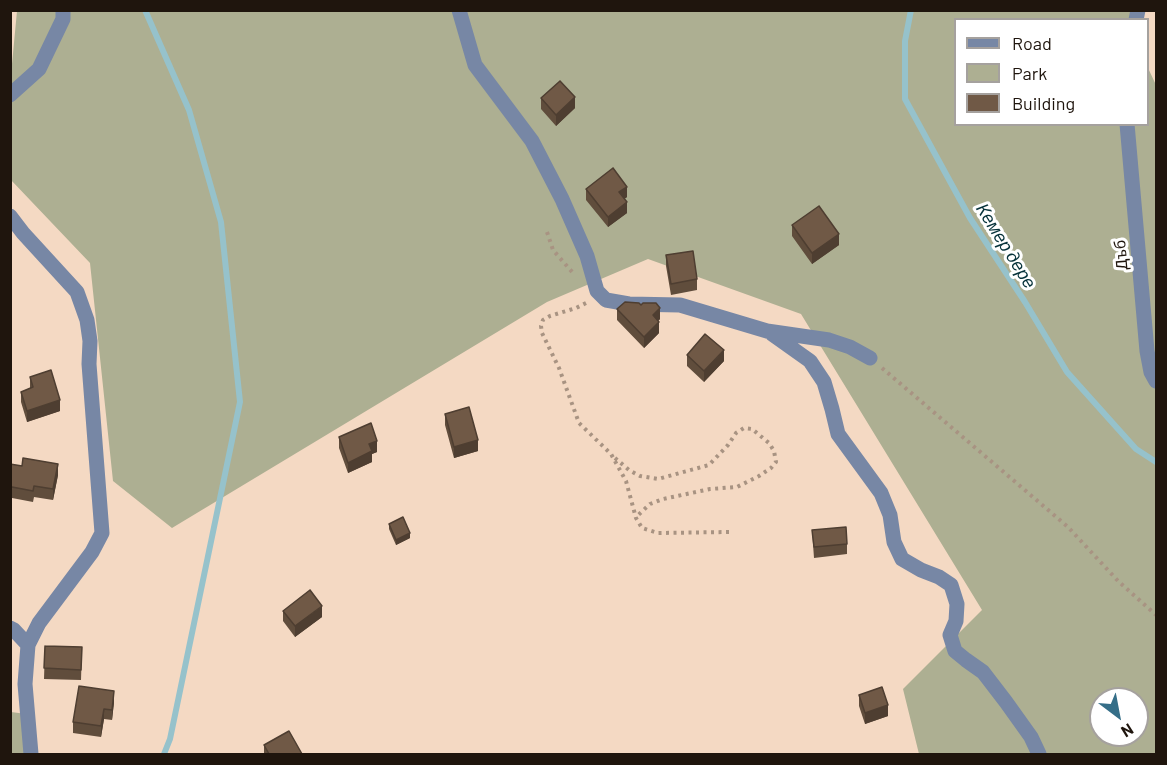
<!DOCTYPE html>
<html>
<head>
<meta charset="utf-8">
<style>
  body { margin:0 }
  #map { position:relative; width:1167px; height:765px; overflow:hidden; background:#f4d9c3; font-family:Barlow,sans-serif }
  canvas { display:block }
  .frame { position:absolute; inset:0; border:12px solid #1f150d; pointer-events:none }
  .legend { position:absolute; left:954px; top:18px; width:195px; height:108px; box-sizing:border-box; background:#fff; border:2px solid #a5a19e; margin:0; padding:8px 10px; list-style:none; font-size:18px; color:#1f150d }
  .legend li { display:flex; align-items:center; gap:12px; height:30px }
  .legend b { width:30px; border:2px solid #a5a19e }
  .north { position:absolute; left:1089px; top:687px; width:60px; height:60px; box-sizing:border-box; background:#fff; border:2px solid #a5a19e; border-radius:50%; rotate:148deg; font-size:16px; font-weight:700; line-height:24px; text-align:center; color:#1f150d }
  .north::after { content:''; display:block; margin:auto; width:21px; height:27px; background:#356e88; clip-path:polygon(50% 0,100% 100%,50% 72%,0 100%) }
</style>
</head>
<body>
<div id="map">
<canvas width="1167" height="765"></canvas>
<div class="frame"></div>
<ul class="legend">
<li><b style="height:8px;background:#7787a5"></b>Road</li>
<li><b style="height:16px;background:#adaf92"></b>Park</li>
<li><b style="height:16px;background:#705946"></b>Building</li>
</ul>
<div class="north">N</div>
</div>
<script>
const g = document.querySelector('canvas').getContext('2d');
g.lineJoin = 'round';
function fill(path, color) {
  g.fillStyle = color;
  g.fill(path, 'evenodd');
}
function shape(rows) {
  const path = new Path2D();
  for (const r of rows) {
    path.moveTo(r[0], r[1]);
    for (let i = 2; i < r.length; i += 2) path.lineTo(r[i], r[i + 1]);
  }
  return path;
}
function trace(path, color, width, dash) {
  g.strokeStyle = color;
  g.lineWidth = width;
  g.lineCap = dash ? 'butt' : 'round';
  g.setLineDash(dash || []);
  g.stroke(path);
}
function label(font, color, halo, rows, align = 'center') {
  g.font = font + ' Barlow,sans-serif';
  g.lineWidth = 6;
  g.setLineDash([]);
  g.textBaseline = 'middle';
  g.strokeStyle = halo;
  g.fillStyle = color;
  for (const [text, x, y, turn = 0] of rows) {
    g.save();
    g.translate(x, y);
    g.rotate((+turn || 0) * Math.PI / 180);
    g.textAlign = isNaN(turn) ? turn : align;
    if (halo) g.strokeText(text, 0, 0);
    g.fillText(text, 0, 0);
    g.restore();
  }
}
fill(shape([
  [17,11,1136,11,1135,19,956,20,956,124,1148,124,1148,68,1156,85,1156,754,919,754,903,689,982,610,801,314,648,259,547,302,172,528,113,481,90,263,11,180,10,85],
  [1101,699,1137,699,1137,735,1101,735],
  [11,712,34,715,32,754,11,754]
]), '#adaf92');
trace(shape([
  [145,10,189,110,221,222,240,402,170,739,164,754],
  [911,10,905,41,905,99,970,218,1025,302,1067,372,1136,449,1156,462]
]), '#96c2cb', 6);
trace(shape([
  [547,232,553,250,573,273],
  [586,303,576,308,550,316,543,320,541,326,542,333,559,368,579,423,611,454,626,481,636,518,642,528,658,533,729,532],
  [882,368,1068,527,1119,582,1156,615],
  [615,458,629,470,640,476,658,479,709,465,728,445,736,433,744,428,752,429,769,443,774,451,776,462,771,468,759,476,737,487,710,489,663,499,650,504,636,517]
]), '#a89382', 4, [3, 4.5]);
trace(shape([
  [459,10,475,65,532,141,562,199,587,256,597,291,606,300,629,304,680,305,767,331,829,340,850,347,870,358],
  [1136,20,1138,10],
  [10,95,39,69,63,19,63,10],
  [1127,124,1147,351,1151,372,1156,381],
  [10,216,23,233,77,292,87,320,90,341,89,364,102,533,92,552,39,623,28,645],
  [772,334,810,361,824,382,832,409,838,434,881,493,890,515,894,542,902,559,921,570,939,577,951,585,957,604,956,621,950,635,955,651,966,660,983,672,1006,702,1031,737,1039,754],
  [10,628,14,630,28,645,25,684,31,754]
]), '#7787a5', 15);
fill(shape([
  [541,98,575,108,556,126,541,109],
  [586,189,627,197,624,199,627,213,608,227,586,200],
  [792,225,839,245,812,264,792,236],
  [666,255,697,279,697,290,671,295,666,266],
  [617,309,660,319,658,321,659,333,644,348,617,320],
  [687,355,724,361,704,382,687,366],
  [30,377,60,411,27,422,21,402,21,392,30,388],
  [445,414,478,451,454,458,445,425],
  [339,437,377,452,372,454,372,462,348,473,339,448],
  [10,464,58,475,53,500,34,497,33,502,12,498],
  [389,524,410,538,396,545,389,529],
  [812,530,847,544,847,554,814,558],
  [283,611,322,617,295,637,283,621],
  [45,646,82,647,81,680,44,679],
  [859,695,888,716,865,724,859,706],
  [114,702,112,720,104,719,101,737,73,733,73,722],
  [264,745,302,754,264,754]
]), '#604d3c');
fill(shape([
  [575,97,575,108,556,126,556,115],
  [627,187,627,197,619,203,619,192],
  [627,202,627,213,608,227,608,217],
  [839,234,839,245,812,264,812,253],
  [660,308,660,319,653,326,653,315],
  [659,322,659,333,644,348,644,337],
  [724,350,724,361,704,382,704,371],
  [60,400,60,411,27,422,27,411],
  [478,440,478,451,454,458,454,447],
  [377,441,377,452,372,454,372,462,348,473,348,463,369,444],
  [58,464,58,475,53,500,53,489],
  [12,487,12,498,10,499,10,488],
  [410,533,410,538,396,545,396,540],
  [322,606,322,617,295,637,295,626],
  [114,691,114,702,112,720,112,710],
  [888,705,888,716,865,724,865,713],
  [104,709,104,719,101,737,101,726]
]), '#4e3e31');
const building = shape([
  [560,81,575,97,556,115,541,98,560,81],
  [613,168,627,187,619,192,627,202,608,217,586,189,613,168],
  [819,206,839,234,812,253,792,225,819,206],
  [693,251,697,279,671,284,666,255,693,251],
  [625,302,639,303,641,305,643,303,656,303,660,308,653,315,659,322,644,337,617,309,625,302],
  [705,334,724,350,704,371,687,355,705,334],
  [51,370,60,400,27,411,21,392,33,387,30,377,51,370],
  [469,407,478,440,454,447,445,414,469,407],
  [371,423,377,441,369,444,372,451,348,463,339,437,371,423],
  [23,458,58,464,53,489,34,486,33,491,12,487,10,488,10,464,22,466,23,458],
  [403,517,410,533,396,540,389,524,403,517],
  [846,527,847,544,814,547,812,530,846,527],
  [310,590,322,606,295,626,283,611,310,590],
  [45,646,82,647,81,670,44,668,45,646],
  [79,686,114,691,112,710,104,709,101,726,73,722,79,686],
  [882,687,888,705,865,713,859,695,882,687],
  [289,731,302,754,269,754,264,745,289,731]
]);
fill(building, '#705946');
trace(building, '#4e3e31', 1.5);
label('16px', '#1f150d', '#fff', [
  ["Дъб",1121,255,-95]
]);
label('italic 18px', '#06323a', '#fff', [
  ["Кемер дере",1006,246,58]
]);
</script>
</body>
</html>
